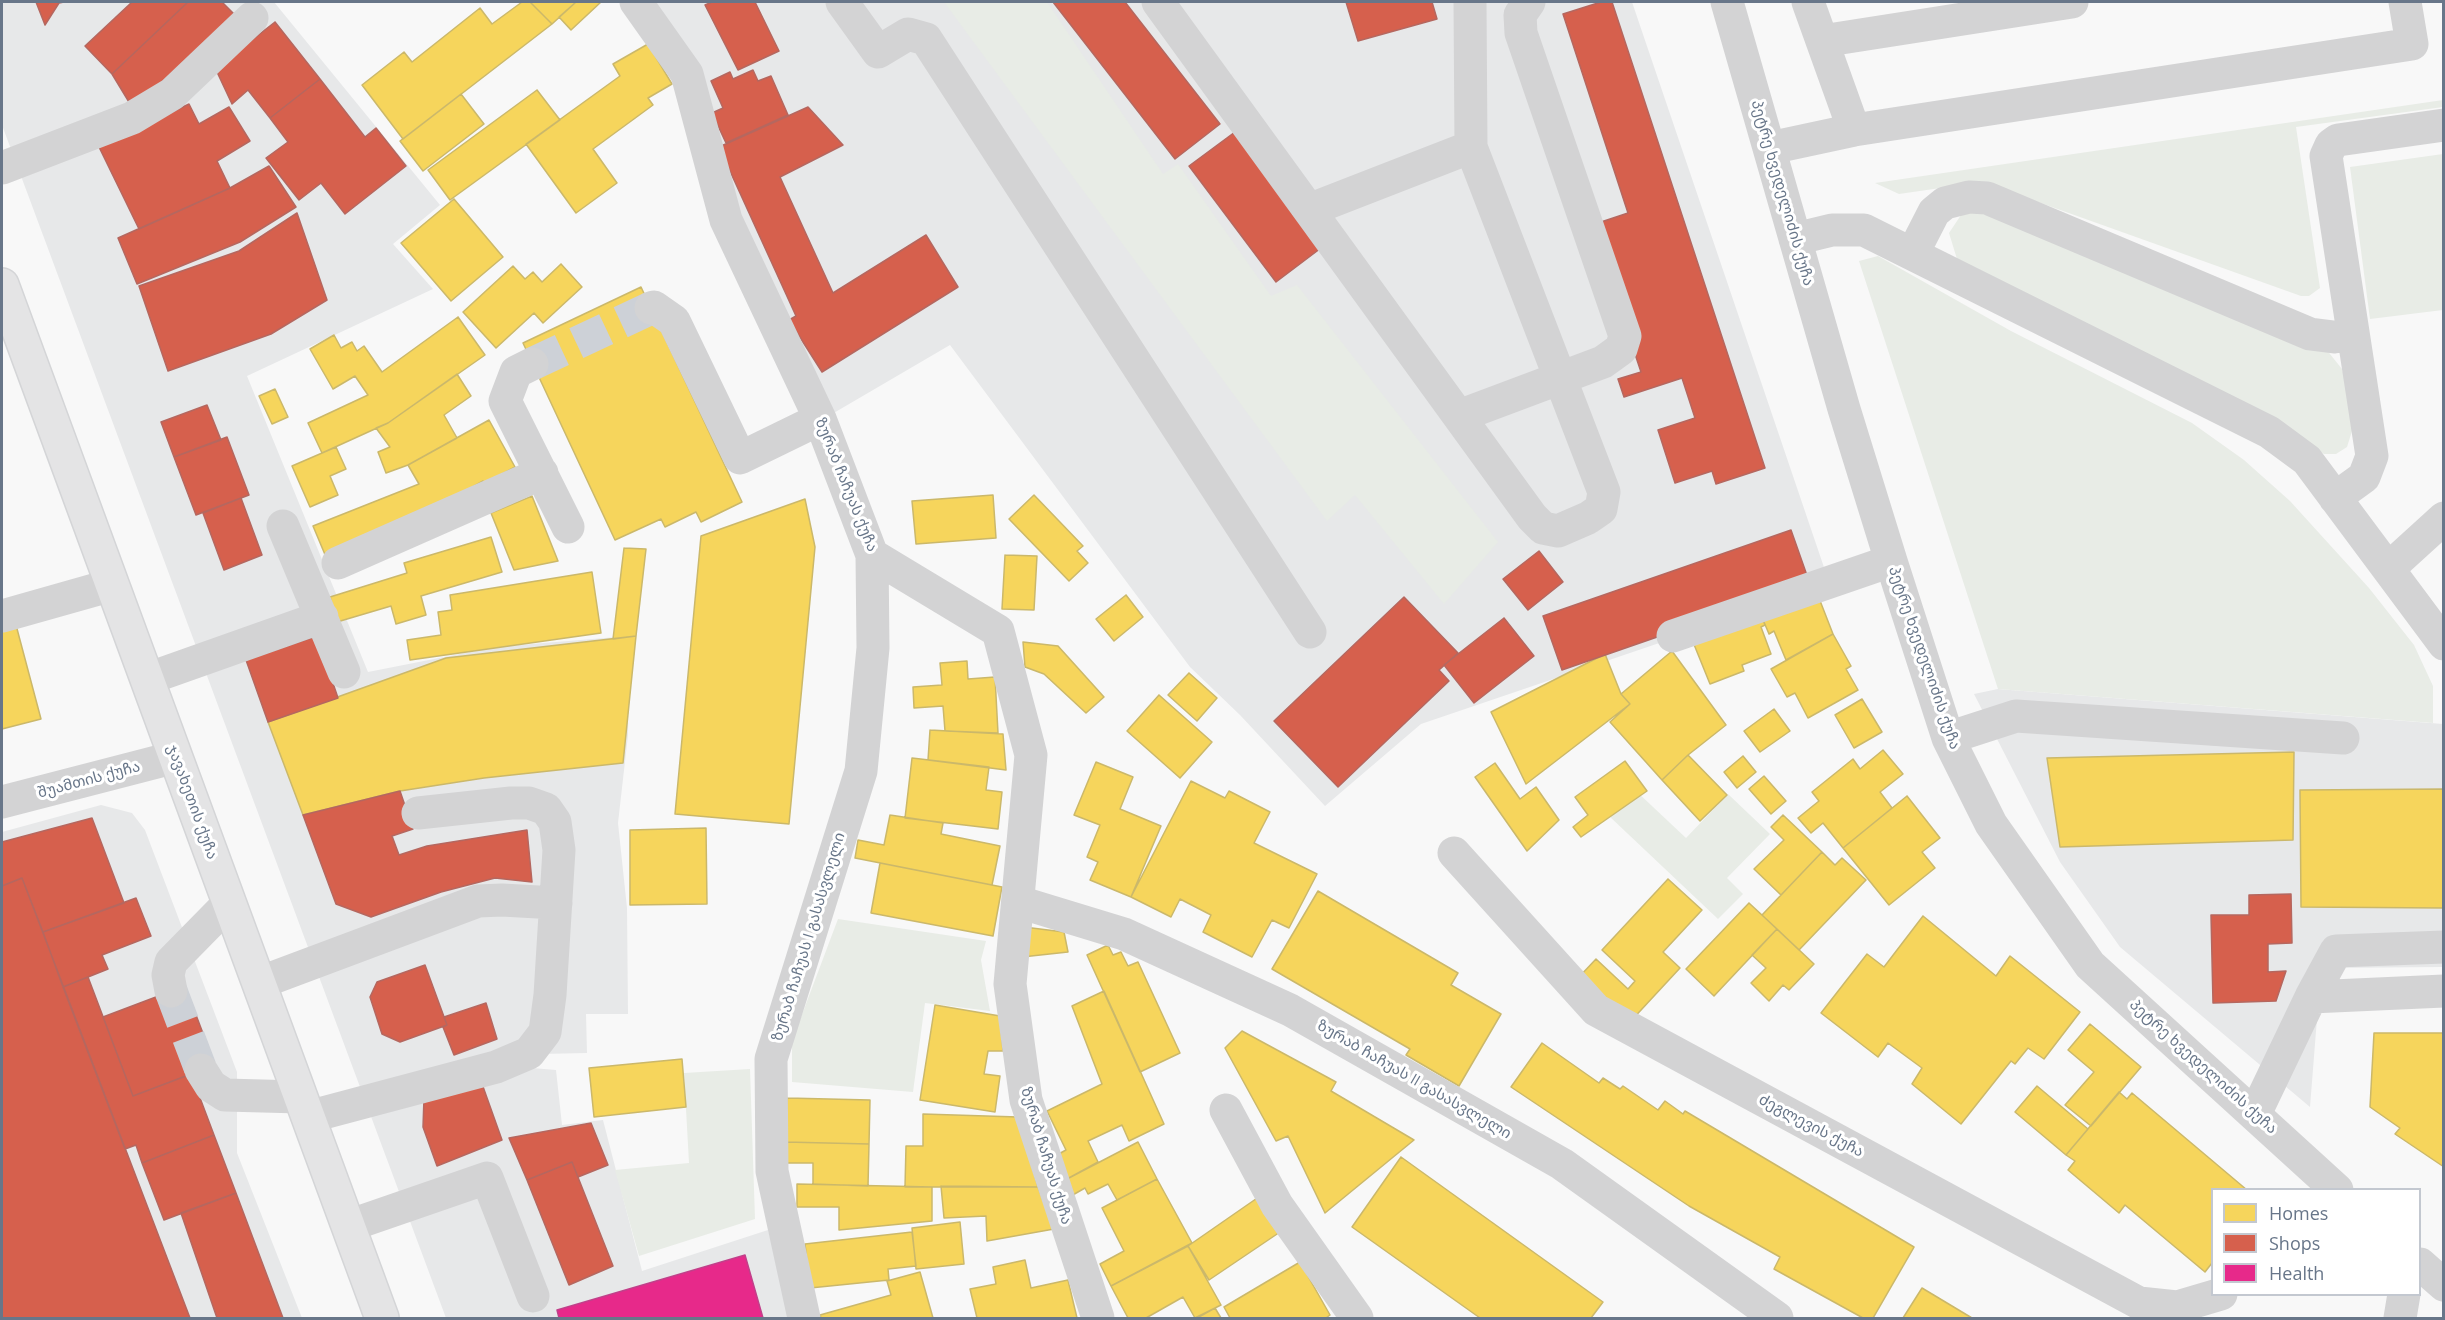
<!DOCTYPE html>
<html>
<head>
<meta charset="utf-8">
<style>
  body { margin:0 }
  #map { position:relative; width:2445px; height:1320px; overflow:hidden; background:#f8f8f8; font-family:"Open Sans",sans-serif }
  canvas { display:block }
  .frame { position:absolute; inset:0; border:3px solid #687689; pointer-events:none }
  .legend { position:absolute; left:2211px; top:1188px; width:210px; height:108px; box-sizing:border-box; background:#fff; border:2px solid #c3c8d0; margin:0; padding:8px 10px; list-style:none; font-size:18px; color:#687689 }
  .legend li { display:flex; align-items:center; gap:12px; height:30px }
  .legend b { width:30px; border:2px solid #c3c8d0 }
</style>
</head>
<body>
<div id="map">
<canvas width="2445" height="1320"></canvas>
<div class="frame"></div>
<ul class="legend">
<li><b style="height:16px;background:#f6d55c"></b>Homes</li>
<li><b style="height:16px;background:#d6604d"></b>Shops</li>
<li><b style="height:16px;background:#e7298a"></b>Health</li>
</ul>
</div>
<script>
const g = document.querySelector('canvas').getContext('2d');
g.lineJoin = 'round';
function fill(path, color) {
  g.fillStyle = color;
  g.fill(path, 'evenodd');
}
function shape(rows) {
  const path = new Path2D();
  for (const r of rows) {
    path.moveTo(r[0], r[1]);
    for (let i = 2; i < r.length; i += 2) path.lineTo(r[i], r[i + 1]);
  }
  return path;
}
function trace(path, color, width, dash) {
  g.strokeStyle = color;
  g.lineWidth = width;
  g.lineCap = dash ? 'butt' : 'round';
  g.setLineDash(dash || []);
  g.stroke(path);
}
function label(font, color, halo, rows, align = 'center') {
  g.font = font + ' "Open Sans","Noto Sans Georgian",sans-serif';
  g.lineWidth = 6;
  g.setLineDash([]);
  g.textBaseline = 'middle';
  g.strokeStyle = halo;
  g.fillStyle = color;
  for (const [text, x, y, turn = 0] of rows) {
    g.save();
    g.translate(x, y);
    g.rotate((+turn || 0) * Math.PI / 180);
    g.textAlign = isNaN(turn) ? turn : align;
    if (halo) g.strokeText(text, 0, 0);
    g.fillText(text, 0, 0);
    g.restore();
  }
}
fill(shape([
  [2,2,274,2,440,205,393,244,433,289,247,376,368,672,495,647,629,636,628,735,618,823,627,908,628,1014,586,1014,587,1053,541,1054,532,1068,556,1070,562,1125,603,1120,642,1271,768,1230,792,1318,446,1318,2,125],
  [650,2,1632,2,1830,585,1421,724,1325,806,1240,715,1190,667,950,345,832,414,732,210],
  [1998,689,2443,724,2443,967,2321,968,2310,1107,2120,947,2060,862,1974,694],
  [101,805,132,813,145,830,237,1072,237,1153,302,1318,2,1318,2,832]
]), '#e7e8e9');
fill(shape([
  [944,2,1047,2,1163,174,1178,164,1271,296,1297,285,1498,542,1444,604,1355,495,1327,521],
  [2443,100,2443,107,2296,127,2320,288,2309,296,2301,296,1982,182,1899,194,1875,183],
  [2443,154,2443,310,2370,319,2350,167],
  [1976,207,2326,349,2342,369,2351,402,2352,431,2347,447,2336,454,2324,454,2305,441,1957,259,1949,233,1963,212],
  [1878,256,2011,331,2192,423,2244,460,2290,501,2369,588,2414,645,2433,686,2433,723,1998,689,1859,261],
  [1635,790,1686,838,1728,794,1770,834,1727,878,1743,894,1718,919,1609,816],
  [838,919,986,941,981,960,990,1011,925,1003,913,1092,792,1082,792,1041],
  [750,1069,755,1219,639,1256,615,1170,689,1163,684,1073]
]), '#e8ece6');
const homes = shape([
  [522,2,530,2,552,24,403,139,362,85,404,52,412,62,480,8,492,24,522,2],
  [530,2,576,2,552,24,530,2],
  [576,2,601,2,571,30,559,17,576,2],
  [648,44,672,84,648,98,653,105,593,149,617,183,576,213,526,144,620,76,613,64,648,44],
  [537,90,560,120,450,200,428,170,537,90],
  [461,94,484,124,423,171,400,141,461,94],
  [454,199,503,257,451,301,401,243,454,199],
  [561,264,582,287,543,323,534,313,496,348,463,312,513,266,525,279,533,272,542,282,561,264],
  [641,287,742,502,701,522,696,512,665,527,661,519,615,540,523,343,641,287],
  [458,317,485,355,388,423,322,453,308,423,368,395,355,376,333,389,310,349,334,335,341,348,352,342,357,351,364,346,382,372,458,317],
  [457,374,471,396,444,415,457,438,408,465,386,473,378,452,390,447,376,428,388,423,457,374],
  [275,389,288,417,272,424,259,396,275,389],
  [489,420,515,467,484,484,483,481,452,499,326,557,313,526,419,484,408,465,489,420],
  [336,447,346,469,330,476,338,495,310,507,292,466,336,447],
  [993,495,996,538,916,544,912,501,993,495],
  [1034,495,1083,546,1077,551,1088,563,1069,581,1009,519,1034,495],
  [532,496,558,561,514,570,491,513,532,496],
  [805,499,815,547,789,824,675,814,701,536,805,499],
  [491,537,502,572,421,596,426,615,396,624,391,606,337,622,330,597,407,573,404,563,491,537],
  [624,548,646,549,636,636,613,639,624,548],
  [1005,555,1037,556,1034,610,1002,609,1005,555],
  [592,572,601,633,410,660,407,640,441,635,438,612,452,610,450,595,592,572],
  [1817,593,1833,634,1786,660,1774,631,1769,634,1761,615,1817,593],
  [1126,595,1143,617,1114,641,1096,619,1126,595],
  [1761,615,1765,625,1761,627,1771,654,1742,665,1744,671,1710,684,1693,642,1761,615],
  [16,625,41,719,2,729,2,629,16,625],
  [1833,634,1851,666,1846,669,1858,690,1808,718,1795,693,1787,697,1771,669,1833,634],
  [636,636,623,763,484,778,400,791,303,815,268,722,446,658,636,636],
  [1023,642,1058,646,1104,697,1086,713,1044,674,1025,667,1023,642],
  [1672,651,1726,725,1688,755,1662,780,1610,722,1630,704,1621,694,1672,651],
  [1605,654,1621,694,1630,704,1526,784,1491,712,1605,654],
  [967,661,968,679,995,677,998,733,945,731,943,706,914,708,913,687,942,685,940,663,967,661],
  [1189,673,1217,698,1197,721,1168,695,1189,673],
  [1159,695,1212,742,1180,778,1127,731,1159,695],
  [1862,699,1882,732,1854,748,1835,715,1862,699],
  [1774,709,1790,731,1760,752,1744,731,1774,709],
  [930,730,1003,734,1006,770,928,760,930,730],
  [1883,750,1903,774,1880,792,1892,808,1843,848,1823,823,1811,833,1798,818,1819,801,1812,792,1853,759,1860,769,1883,750],
  [2294,752,2293,840,2060,847,2047,758,2294,752],
  [1688,755,1727,795,1700,821,1662,780,1688,755],
  [1743,756,1756,772,1737,788,1724,772,1743,756],
  [912,758,989,767,986,790,1002,792,998,829,905,818,912,758],
  [1625,761,1647,791,1581,837,1573,827,1588,815,1575,797,1625,761],
  [1096,762,1133,777,1120,809,1161,826,1131,897,1090,880,1098,862,1087,857,1100,825,1074,815,1096,762],
  [1495,763,1520,799,1536,787,1559,820,1527,851,1475,777,1495,763],
  [1764,776,1786,801,1771,814,1749,789,1764,776],
  [1191,781,1225,798,1229,791,1270,812,1254,843,1317,874,1289,928,1272,920,1252,957,1203,932,1211,915,1180,899,1171,917,1131,897,1191,781],
  [2444,789,2444,908,2301,907,2300,790,2444,789],
  [1907,796,1940,838,1922,852,1935,868,1889,905,1843,848,1907,796],
  [890,815,943,823,941,834,1000,846,992,885,855,858,858,840,884,845,890,815],
  [1783,815,1822,852,1781,895,1754,869,1784,840,1771,827,1783,815],
  [706,828,707,904,630,905,630,830,706,828],
  [1822,852,1835,865,1842,858,1866,880,1799,950,1762,915,1822,852],
  [880,863,1002,887,993,936,871,913,880,863],
  [1668,879,1702,910,1663,952,1680,968,1629,1023,1579,977,1596,959,1628,989,1635,981,1602,950,1668,879],
  [1318,891,1458,973,1451,985,1501,1014,1459,1086,1406,1055,1410,1049,1272,969,1318,891],
  [1749,903,1777,929,1714,996,1686,969,1749,903],
  [1923,916,1996,976,2010,956,2080,1012,2044,1059,2028,1048,2015,1064,2011,1061,1961,1124,1912,1084,1922,1068,1888,1043,1878,1057,1821,1013,1867,954,1884,967,1923,916],
  [1024,927,1064,932,1068,952,1022,957,1024,927],
  [1777,929,1814,964,1789,990,1783,985,1769,1001,1751,983,1766,968,1752,955,1777,929],
  [1108,945,1113,955,1121,952,1128,966,1138,962,1180,1053,1140,1072,1087,955,1108,945],
  [1104,991,1164,1124,1129,1141,1122,1125,1088,1141,1098,1162,1067,1179,1055,1156,1066,1150,1047,1111,1102,1084,1072,1006,1104,991],
  [935,1005,1000,1016,1003,1051,988,1051,984,1074,1000,1076,995,1112,920,1100,935,1005],
  [2090,1024,2141,1067,2091,1126,2065,1105,2094,1072,2068,1050,2090,1024],
  [1242,1031,1336,1082,1331,1091,1414,1140,1325,1213,1288,1136,1276,1141,1225,1048,1242,1031],
  [2374,1033,2444,1033,2444,1167,2395,1134,2400,1128,2370,1107,2374,1033],
  [1542,1043,1599,1083,1603,1078,1620,1089,1623,1086,1658,1110,1665,1101,1683,1114,1685,1111,1914,1247,1873,1318,1863,1318,1774,1269,1780,1257,1689,1206,1511,1087,1542,1043],
  [682,1059,686,1107,594,1117,589,1068,682,1059],
  [2037,1086,2088,1129,2066,1155,2015,1112,2037,1086],
  [2119,1092,2127,1099,2132,1093,2247,1190,2212,1190,2212,1263,2205,1272,2125,1205,2119,1213,2068,1170,2075,1161,2066,1155,2119,1092],
  [787,1098,870,1100,869,1144,785,1142,787,1098],
  [923,1114,1018,1117,1038,1187,905,1187,906,1146,923,1146,923,1114],
  [785,1142,869,1144,868,1186,813,1184,813,1163,785,1163,785,1142],
  [1138,1142,1157,1179,1117,1200,1108,1184,1088,1194,1085,1188,1071,1196,1067,1179,1138,1142],
  [1401,1157,1603,1302,1591,1318,1480,1318,1352,1227,1401,1157],
  [1157,1179,1192,1243,1111,1286,1100,1264,1124,1251,1102,1208,1157,1179],
  [797,1184,932,1187,932,1221,839,1230,839,1207,797,1207,797,1184],
  [941,1186,1038,1187,1054,1229,987,1241,986,1216,944,1218,941,1186],
  [1263,1194,1286,1228,1209,1280,1188,1246,1263,1194],
  [960,1222,964,1264,916,1269,912,1228,960,1222],
  [912,1232,916,1266,888,1269,889,1280,810,1288,805,1244,912,1232],
  [1188,1246,1221,1305,1195,1318,1183,1297,1146,1318,1128,1318,1111,1286,1188,1246],
  [1025,1260,1031,1288,1068,1280,1077,1318,977,1318,970,1289,996,1284,993,1267,1025,1260],
  [1300,1262,1330,1315,1326,1318,1230,1318,1224,1307,1300,1262],
  [920,1272,933,1318,821,1318,820,1315,891,1295,887,1281,920,1272],
  [1922,1288,1972,1318,1903,1318,1922,1288],
  [1215,1308,1221,1318,1197,1318,1215,1308]
]);
fill(homes, '#f6d55c');
trace(homes, '#cbb86a', 1.5);
const shops = shape([
  [36,2,64,2,59,3,45,25,36,2],
  [132,2,188,2,112,74,85,46,132,2],
  [188,2,222,2,238,18,132,107,112,74,188,2],
  [712,2,755,2,779,51,738,70,705,5,712,2],
  [1053,2,1125,2,1220,124,1175,159,1053,2],
  [1346,2,1432,2,1437,19,1358,41,1346,2],
  [1601,2,1612,2,1765,468,1716,484,1712,471,1675,483,1658,430,1695,418,1682,378,1624,397,1618,379,1641,372,1592,225,1628,213,1563,14,1601,2],
  [275,22,320,79,270,118,248,90,232,104,217,72,225,61,275,22],
  [753,70,758,81,771,76,788,115,726,143,712,113,723,108,711,81,730,72,733,79,753,70],
  [320,79,365,137,376,128,406,166,345,214,321,183,299,200,266,158,288,142,270,118,320,79],
  [189,104,199,124,229,107,250,141,217,161,230,188,139,229,99,147,189,104],
  [808,107,843,145,780,177,833,293,926,235,958,287,822,372,789,320,796,316,719,147,808,107],
  [1239,129,1325,245,1276,282,1189,166,1239,129],
  [269,166,296,207,240,242,137,284,118,238,230,188,269,166],
  [297,213,327,300,271,334,168,371,139,286,239,251,297,213],
  [207,405,221,440,174,457,161,422,207,405],
  [227,437,249,495,196,515,174,457,227,437],
  [241,498,262,555,224,570,203,513,241,498],
  [1791,530,1810,584,1562,670,1543,616,1791,530],
  [1539,551,1563,582,1528,610,1503,579,1539,551],
  [1404,597,1458,653,1439,670,1449,681,1338,787,1274,721,1404,597],
  [1504,618,1534,656,1474,703,1444,665,1504,618],
  [317,636,338,698,268,722,246,660,317,636],
  [400,791,413,829,392,836,399,855,427,846,527,830,532,882,495,878,441,892,371,917,336,904,303,815,400,791],
  [92,818,124,903,43,932,22,878,2,886,2,842,92,818],
  [22,878,109,1106,190,1318,2,1318,2,886,22,878],
  [2291,894,2292,943,2268,944,2268,972,2286,971,2276,1001,2213,1003,2211,915,2249,915,2249,895,2291,894],
  [136,898,151,936,102,955,108,969,63,987,43,932,136,898],
  [425,965,447,1025,400,1042,382,1034,370,997,377,982,425,965],
  [88,977,133,1096,191,1074,214,1135,142,1163,136,1145,125,1149,63,987,88,977],
  [185,986,215,1065,133,1096,103,1017,185,986],
  [486,1003,497,1039,454,1055,443,1027,447,1025,444,1017,486,1003],
  [481,1081,502,1140,437,1166,423,1127,424,1098,481,1081],
  [591,1123,608,1165,578,1177,572,1162,527,1180,509,1138,591,1123],
  [214,1135,236,1193,164,1220,142,1163,214,1135],
  [572,1162,613,1266,569,1285,527,1180,572,1162],
  [236,1193,283,1318,217,1318,181,1213,236,1193]
]);
fill(shops, '#d6604d');
trace(shops, '#b5675f', 1.5);
const health = shape([
  [745,1255,763,1318,559,1318,557,1310,745,1255]
]);
fill(health, '#e7298a');
trace(health, '#c1408a', 1.5);
trace(shape([
  [532,364,651,308],
  [171,991,201,1070]
]), '#cdd1d7', 33, [33, 16]);
const major = shape([
  [2,285,382,1318]
]);
trace(major, '#d4d5d7', 36);
trace(shape([
  [636,2,687,74,726,220,820,419,872,555,998,631,1031,755,1010,984,1026,1100,1098,1318],
  [842,2,878,52,908,34,926,39,1310,632],
  [1158,2,1532,517,1543,528,1558,531,1588,518,1601,509,1604,492,1471,147,1470,2],
  [1727,2,1844,409,1891,561,1948,738,1991,824,2090,965,2337,1190],
  [1808,2,1854,130],
  [1822,41,2072,2],
  [1770,148,1854,130,2412,44,2405,2],
  [2,168,132,118,172,94,252,18],
  [1309,210,1471,147],
  [1795,239,1832,230,1864,230,2269,432,2307,460,2444,644],
  [1913,253,1934,212,1945,203,1969,197,1987,198,2310,334,2334,337,2353,334],
  [651,308,654,307,674,321,740,458,820,419],
  [532,364,516,372,505,401,568,527],
  [1459,416,1603,362,1621,349,1625,336,1521,33,1520,15,1529,2],
  [2335,498,2364,477,2372,456,2326,156,2331,145,2338,140,2444,125],
  [283,526,344,672],
  [338,563,542,473],
  [2388,569,2444,518],
  [2,616,112,585],
  [1673,636,1891,561],
  [147,679,322,617],
  [1948,738,2016,716,2343,738],
  [2,802,176,757],
  [1454,853,1596,1010,2139,1303,2177,1307,2221,1294],
  [1019,902,1124,934,1290,1010,1562,1164,1777,1318],
  [259,983,478,901,502,900,556,903],
  [171,991,168,975,171,962,229,903],
  [2311,997,2444,991],
  [201,1070,211,1086,225,1095,300,1097],
  [1226,1110,1277,1205,1357,1318],
  [2255,1114,2311,997,2336,951,2444,947],
  [308,1117,496,1067,529,1053,545,1032,550,995,559,850,555,822,546,809,529,803,511,803,418,813],
  [348,1226,487,1178,533,1296],
  [2420,1264,2444,1285],
  [804,1318,772,1171,771,1059,861,771,873,648,872,555],
  [2400,1318,2404,1294]
]), '#d3d3d4', 33);
trace(major, '#e4e4e5', 33);
label('15px', '#687689', '#fff', [
  ["პეტრე ხვედელიძის ქუჩა",1782,193,74],
  ["ზურაბ ჩაჩუას ქუჩა",846,485,68],
  ["პეტრე ხვედელიძის ქუჩა",1924,658,71],
  ["შუამთის ქუჩა",89,780,-15],
  ["ჯავახეთის ქუჩა",192,802,70],
  ["ზურაბ ჩაჩუას I გასასვლელი",809,937,-73],
  ["პეტრე ხვედელიძის ქუჩა",2203,1067,42],
  ["ზურაბ ჩაჩუას II გასასვლელი",1414,1080,30],
  ["ძეგლევის ქუჩა",1811,1126,28],
  ["ზურაბ ჩაჩუას ქუჩა",1046,1156,73]
]);
</script>
</body>
</html>
